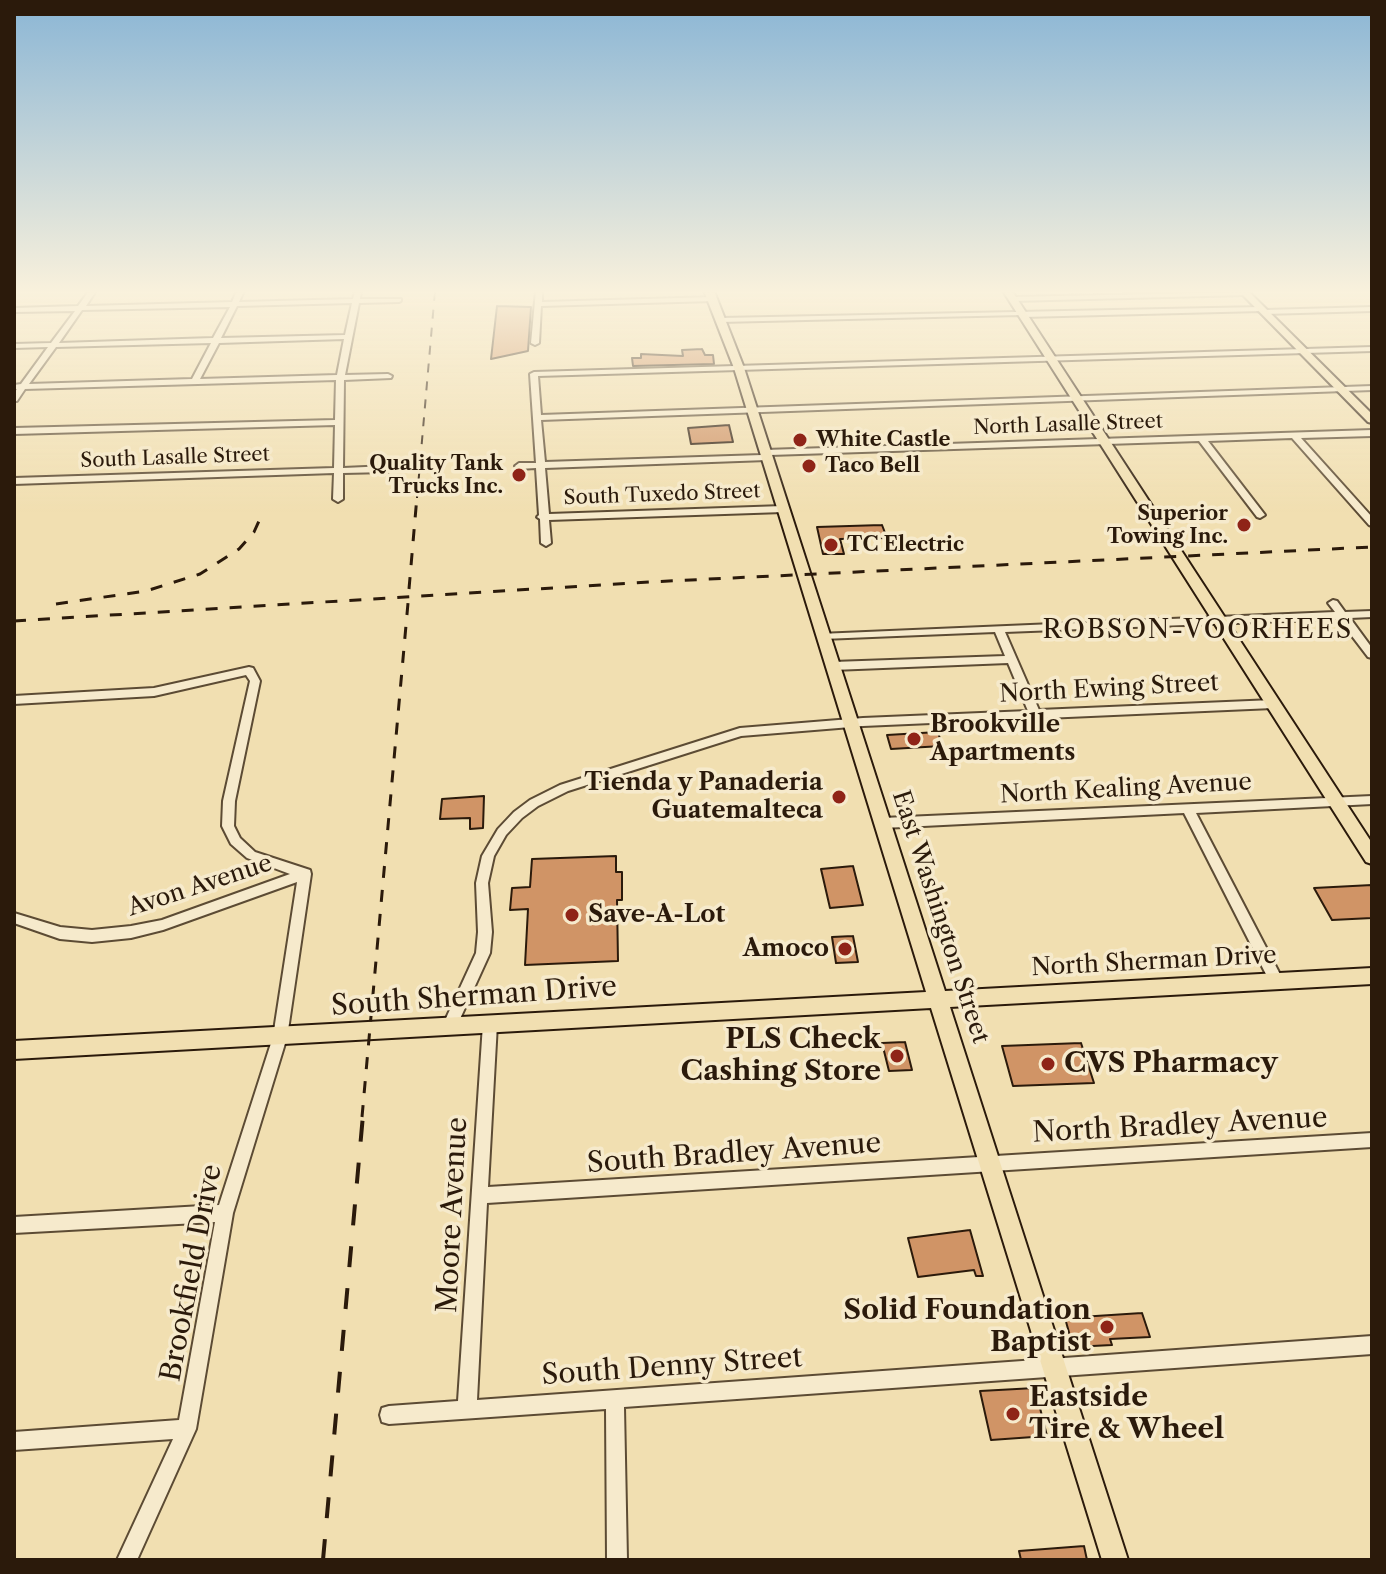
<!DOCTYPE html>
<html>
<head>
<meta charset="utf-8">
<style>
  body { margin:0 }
  #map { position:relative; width:1386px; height:1574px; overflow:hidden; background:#f1dfb1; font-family:"Libre Caslon Text",serif }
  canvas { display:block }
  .frame { position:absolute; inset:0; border:16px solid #2b1a0b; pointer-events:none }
</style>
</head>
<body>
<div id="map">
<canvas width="1386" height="1574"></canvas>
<div class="frame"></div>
</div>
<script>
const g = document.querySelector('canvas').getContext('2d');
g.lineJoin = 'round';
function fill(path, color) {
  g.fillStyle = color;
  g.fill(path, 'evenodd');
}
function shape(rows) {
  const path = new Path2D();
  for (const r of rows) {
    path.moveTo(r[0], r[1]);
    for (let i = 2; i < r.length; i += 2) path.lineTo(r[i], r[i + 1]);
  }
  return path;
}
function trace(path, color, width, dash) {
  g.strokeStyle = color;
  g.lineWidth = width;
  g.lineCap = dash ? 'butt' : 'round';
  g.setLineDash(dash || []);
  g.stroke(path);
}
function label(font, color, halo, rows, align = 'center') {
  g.font = font + ' "Libre Caslon Text",serif';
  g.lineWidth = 7;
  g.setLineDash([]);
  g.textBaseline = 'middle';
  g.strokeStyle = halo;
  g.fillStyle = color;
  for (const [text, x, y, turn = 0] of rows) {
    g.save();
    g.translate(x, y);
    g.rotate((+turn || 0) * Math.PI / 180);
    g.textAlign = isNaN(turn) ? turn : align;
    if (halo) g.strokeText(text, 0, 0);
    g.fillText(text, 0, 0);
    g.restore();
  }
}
const building = shape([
  [497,306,531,307,528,351,491,359,497,306],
  [702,349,705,355,713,355,714,364,633,366,632,358,641,358,641,354,683,356,682,350,702,349],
  [729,425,733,442,691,444,688,428,729,425],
  [882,525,887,538,840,539,844,554,823,554,817,527,882,525],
  [938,732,942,746,891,749,887,735,938,732],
  [484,796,483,828,470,829,470,818,440,819,442,799,484,796],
  [616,856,616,872,622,872,622,900,617,900,618,961,525,965,528,909,510,910,512,888,530,887,532,859,616,856],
  [853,866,863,905,830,908,821,869,853,866],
  [1372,885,1372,918,1332,920,1314,888,1372,885],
  [853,936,858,962,836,963,832,937,853,936],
  [905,1042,912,1070,889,1071,882,1043,905,1042],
  [1081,1043,1094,1083,1013,1086,1002,1046,1081,1043],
  [970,1230,983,1276,976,1276,974,1270,918,1277,908,1238,970,1230],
  [1142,1313,1150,1337,1110,1339,1112,1345,1073,1347,1065,1318,1142,1313],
  [1035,1388,1047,1436,991,1440,980,1391,1035,1388],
  [1084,1546,1087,1560,1021,1560,1019,1551,1084,1546]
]);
fill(building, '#d09466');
trace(building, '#2b1a0b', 2);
const minor = shape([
  [89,291,96,291,86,306,232,302,237,291,244,291,239,302,353,299,355,291,361,291,360,299,401,299,401,301,399,302,359,303,345,375,388,374,392,376,391,378,344,380,343,468,388,466,392,469,388,472,343,473,343,499,338,502,333,499,334,473,14,484,14,478,334,468,335,425,14,434,14,428,335,420,336,380,25,389,17,401,14,401,14,393,17,389,14,389,14,385,21,384,48,347,14,348,14,344,51,343,75,311,14,312,14,308,78,306,89,291],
  [352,303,345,335,221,338,237,306,352,303],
  [230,307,213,338,59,343,82,310,230,307],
  [344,339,337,375,200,379,219,343,344,339],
  [211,343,192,379,29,384,56,347,211,343],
  [536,291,542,291,542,302,712,297,715,299,712,301,541,306,539,343,535,345,531,343,536,291],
  [1247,292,1248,293,1245,295,1012,301,1009,299,1012,297,1247,292],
  [1261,307,1264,310,1372,307,1372,311,1264,314,1261,311,1023,317,1020,315,720,322,716,320,720,318,1261,307],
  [1372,347,1372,351,538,376,541,415,1372,386,1372,390,541,420,545,462,762,455,762,451,765,450,1372,430,1372,436,1301,438,1372,517,1372,526,1369,525,1292,438,1208,441,1265,515,1260,518,1257,517,1199,441,770,455,770,459,767,460,545,468,549,514,783,506,788,509,783,512,549,520,551,543,546,546,541,543,540,519,537,517,539,515,536,468,519,469,515,466,519,463,536,463,530,374,534,372,1372,347],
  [1333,600,1337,601,1345,612,1372,611,1372,617,1350,618,1372,648,1372,658,1368,657,1339,619,1005,632,1039,710,1273,700,1279,704,1273,708,863,726,741,736,568,791,538,806,522,818,506,835,494,856,488,883,492,932,490,953,454,1032,449,1033,444,1032,442,1027,476,953,478,932,476,883,482,856,498,829,514,812,530,800,560,785,740,728,863,718,1028,711,1008,663,833,670,828,666,833,662,1005,656,995,632,823,639,819,638,818,636,819,634,1335,612,1328,603,1333,600],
  [249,667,253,668,260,681,235,801,234,826,240,838,255,852,310,870,311,874,287,1037,233,1213,196,1429,137,1560,117,1560,173,1439,14,1450,14,1432,179,1420,215,1222,14,1233,14,1217,219,1205,273,1037,297,882,163,930,131,938,92,942,60,939,14,923,14,913,60,927,92,930,131,926,162,920,290,874,247,858,231,844,222,826,223,801,250,681,246,675,154,696,14,704,14,696,154,688,249,667],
  [1372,796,1372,804,1196,813,1284,982,1282,986,1277,988,1272,986,1184,813,883,828,879,826,877,823,879,820,883,818,1372,796],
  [490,1018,495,1020,497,1024,488,1187,1372,1133,1372,1147,487,1203,477,1400,1372,1336,1372,1354,624,1407,627,1560,607,1560,606,1409,389,1424,382,1422,380,1415,382,1408,389,1406,458,1401,483,1024,485,1020,490,1018]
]);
const major = shape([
  [704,291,714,291,744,368,945,991,1372,968,1372,984,950,1007,1128,1560,1102,1560,931,1008,14,1059,14,1041,926,992,734,368,704,291],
  [1003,291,1012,291,1372,843,1372,864,1366,862,1003,291],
  [1239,291,1248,291,1372,414,1372,423,1368,422,1239,291]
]);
trace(minor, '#5c4b34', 4);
trace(major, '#2b1a0b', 4);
fill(minor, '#f6eacc');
fill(major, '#f1dfb1');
trace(shape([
  [417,498,435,291]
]), '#2b1a0b', 2, [9, 9]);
trace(shape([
  [409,589,417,496],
  [56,604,146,591,200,574,239,549,254,532,263,512],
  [14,621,649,582,1372,547],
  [362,1117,408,603]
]), '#2b1a0b', 3, [12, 12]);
trace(shape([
  [323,1560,363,1115]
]), '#2b1a0b', 4, [21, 21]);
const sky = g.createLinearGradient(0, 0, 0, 512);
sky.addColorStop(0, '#8bb6d5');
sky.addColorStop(0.57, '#f9f1dc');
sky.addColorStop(1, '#f9f1dc00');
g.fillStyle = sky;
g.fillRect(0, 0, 1386, 512);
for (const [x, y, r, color] of [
  [800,440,8,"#8f2418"],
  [809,466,8,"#8f2418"],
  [519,475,8,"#8f2418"],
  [1244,525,8,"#8f2418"],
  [831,545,8,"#8f2418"],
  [914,739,8,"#8f2418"],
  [839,797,8,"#8f2418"],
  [572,915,8,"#8f2418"],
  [845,949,8,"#8f2418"],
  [897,1056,8,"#8f2418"],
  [1048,1064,8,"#8f2418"],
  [1107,1327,8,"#8f2418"],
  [1013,1414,8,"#8f2418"]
]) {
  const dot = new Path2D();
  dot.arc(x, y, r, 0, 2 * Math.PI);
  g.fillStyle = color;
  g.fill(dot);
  trace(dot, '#f6eacc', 3);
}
label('20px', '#2b1a0b', '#f6eacc', [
  ["North Lasalle Street",1068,425,-2],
  ["South Lasalle Street",175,458,-2],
  ["South Tuxedo Street",662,495,-2]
]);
label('bold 20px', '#2b1a0b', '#f6eacc', [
  ["White Castle",816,440],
  ["Quality Tank",503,464,"right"],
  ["Trucks Inc.",503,487,"right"],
  ["Taco Bell",825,466],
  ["Superior",1228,514,"right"],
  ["Towing Inc.",1228,537,"right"],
  ["TC Electric",847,545]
], 'left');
label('24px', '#2b1a0b', '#f6eacc', [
  ["North Ewing Street",1109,689,-3],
  ["North Kealing Avenue",1126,789,-3],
  ["Avon Avenue",200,886,-18],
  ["East Washington Street",940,917,72],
  ["North Sherman Drive",1154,962,-3]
]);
label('bold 24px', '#2b1a0b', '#f6eacc', [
  ["Brookville",930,725],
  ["Apartments",930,753],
  ["Tienda y Panaderia",823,783,"right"],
  ["Guatemalteca",823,811,"right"],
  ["Save-A-Lot",588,915],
  ["Amoco",829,949,"right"]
], 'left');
g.letterSpacing = '2px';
label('26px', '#2b1a0b', '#f6eacc', [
  ["ROBSON-VOORHEES",1198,630]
]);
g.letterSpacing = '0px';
label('28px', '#2b1a0b', '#f6eacc', [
  ["South Sherman Drive",474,997,-4],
  ["North Bradley Avenue",1180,1126,-3],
  ["South Bradley Avenue",734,1154,-4],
  ["Moore Avenue",453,1215,-87],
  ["Brookfield Drive",192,1273,-79],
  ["South Denny Street",672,1367,-4]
]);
label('bold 28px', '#2b1a0b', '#f6eacc', [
  ["PLS Check",881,1040],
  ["Cashing Store",881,1072],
  ["CVS Pharmacy",1064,1064,"left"],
  ["Solid Foundation",1091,1311],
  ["Baptist",1091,1343],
  ["Eastside",1029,1398,"left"],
  ["Tire & Wheel",1029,1430,"left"]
], 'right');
</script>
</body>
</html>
